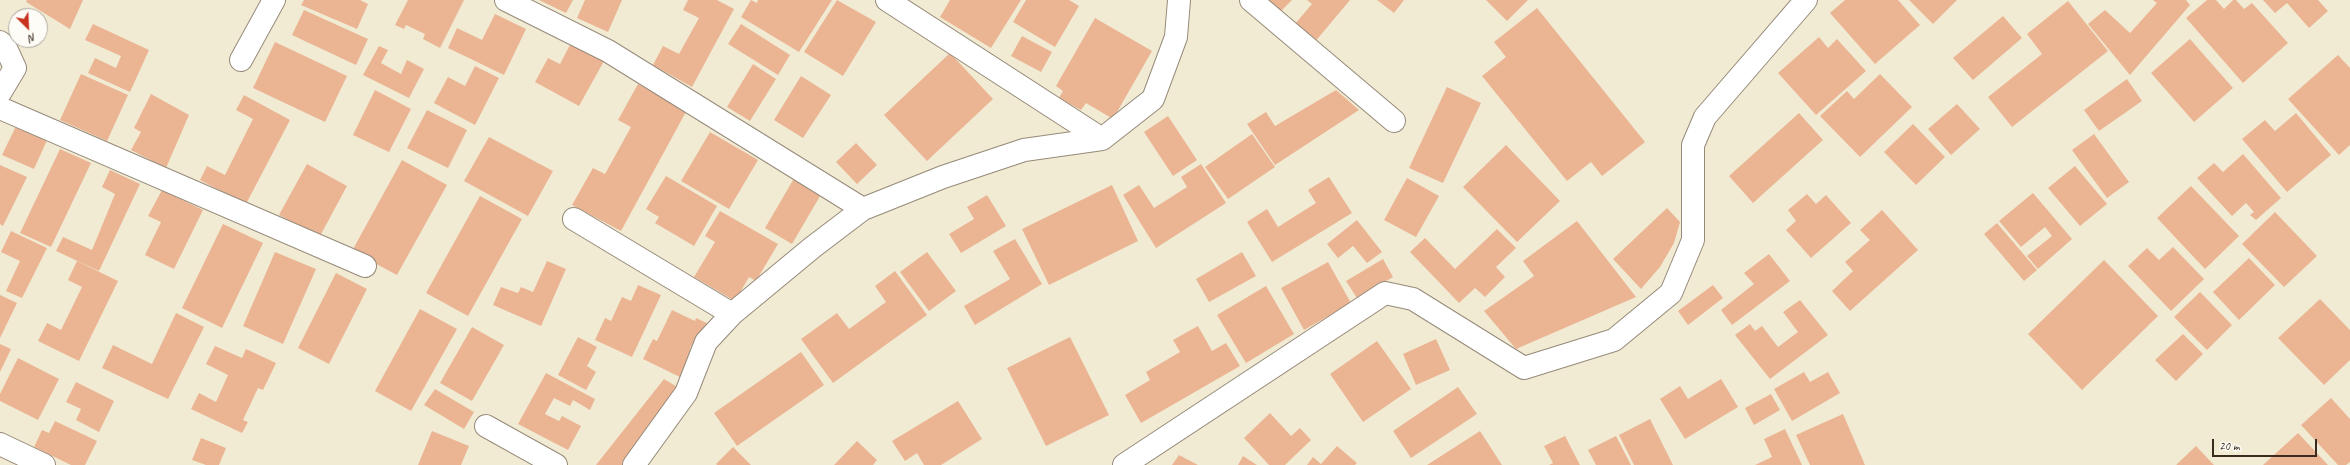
<!DOCTYPE html>
<html>
<head>
<meta charset="utf-8">
<style>
  body { margin:0 }
  #map { position:relative; width:2350px; height:465px; overflow:hidden; background:#f1ebd4; font-family:Caveat,sans-serif }
  canvas { display:block }
  .north { position:absolute; left:8px; top:8px; width:40px; height:40px; box-sizing:border-box; background:#fdfcf7; border:1px solid #afa8a0; border-radius:50%; rotate:156deg; font-size:11px; font-weight:700; line-height:16px; text-align:center; color:#3b2a1e }
  .north::after { content:''; display:block; margin:auto; width:14px; height:18px; background:#c8321e; clip-path:polygon(50% 0,100% 100%,50% 72%,0 100%) }
  .scale { position:absolute; left:2212px; top:439px; width:105px; height:18px; box-sizing:border-box; border:2px solid #3b2a1e; border-top:0; padding-left:5px; font-size:12px; line-height:14px; white-space:nowrap; color:#3b2a1e; -webkit-text-stroke:3px #fdfcf7; paint-order:stroke }
</style>
</head>
<body>
<div id="map">
<canvas width="2350" height="465"></canvas>
<div class="north">N</div>
<div class="scale">20 m</div>
</div>
<script>
const g = document.querySelector('canvas').getContext('2d');
g.lineJoin = 'round';
function fill(path, color) {
  g.fillStyle = color;
  g.fill(path, 'evenodd');
}
function shape(rows) {
  const path = new Path2D();
  for (const r of rows) {
    path.moveTo(r[0], r[1]);
    for (let i = 2; i < r.length; i += 2) path.lineTo(r[i], r[i + 1]);
  }
  return path;
}
function trace(path, color, width, dash) {
  g.strokeStyle = color;
  g.lineWidth = width;
  g.lineCap = dash ? 'butt' : 'round';
  g.setLineDash(dash || []);
  g.stroke(path);
}
fill(shape([
  [27,0,83,0,70,29,26,2],
  [304,0,360,0,368,4,357,29,301,5],
  [408,0,464,0,440,48,423,39,425,34,406,25,404,29,395,25],
  [539,0,573,0,566,13],
  [585,0,622,0,608,32,577,18],
  [688,0,717,0,734,9,692,87,653,65,663,46,679,54,699,18,683,10],
  [751,0,757,3,758,0,832,0,799,52,741,17],
  [837,0,876,22,843,76,804,52],
  [950,0,1021,0,991,48,940,17],
  [1026,0,1069,0,1079,6,1055,47,1013,22],
  [1264,0,1292,0,1280,12],
  [1307,0,1350,0,1314,43,1294,25,1312,4],
  [1377,0,1404,0,1394,13],
  [1486,0,1528,0,1507,21],
  [1845,0,1898,0,1920,25,1875,64,1830,13],
  [1909,0,1957,0,1933,24],
  [2153,0,2186,0,2190,5,2130,75,2088,24,2105,10,2130,33,2157,3],
  [2207,0,2216,0,2224,9,2233,0,2236,0,2244,9,2252,3,2288,43,2243,83,2186,18],
  [2263,0,2318,0,2328,11,2309,28,2287,3,2275,13],
  [2068,1,2108,51,2012,127,1988,97,2042,54,2027,34],
  [1537,8,1645,142,1602,176,1591,162,1567,181,1482,76,1506,57,1494,42],
  [304,10,368,39,356,65,292,35],
  [495,14,526,29,504,75,448,48,457,28,482,40],
  [2003,16,2022,38,1973,80,1953,58],
  [1095,18,1152,51,1113,119,1086,103,1081,110,1059,98,1063,91,1056,86],
  [93,24,149,50,130,92,88,73,95,58,116,68,121,56,85,40],
  [741,24,790,55,778,75,728,44],
  [1022,36,1052,52,1041,72,1011,56],
  [1819,37,1828,48,1837,39,1866,71,1816,115,1778,73],
  [2190,39,2233,88,2194,122,2151,73],
  [275,42,347,76,325,122,253,88],
  [571,43,604,61,579,106,535,82,548,58,560,64],
  [379,46,388,50,381,63,401,74,407,60,424,69,409,98,363,75],
  [950,53,993,99,927,161,884,115],
  [2338,55,2350,68,2350,145,2339,155,2288,99],
  [753,64,776,79,750,121,727,107],
  [475,66,499,78,475,125,434,103,448,77,465,86],
  [81,74,128,95,107,141,60,120],
  [1880,74,1912,107,1860,157,1820,116,1847,91,1854,99],
  [801,76,831,95,803,138,774,120],
  [2127,79,2142,101,2099,131,2084,110],
  [638,84,687,110,621,231,572,205,593,168,605,174,631,127,618,120],
  [1447,87,1481,103,1443,183,1409,168],
  [375,90,411,109,389,152,353,135],
  [1336,90,1359,110,1275,165,1247,124,1266,112,1275,126],
  [151,94,189,115,166,168,131,150,141,132,134,128],
  [244,95,290,120,246,204,200,180,207,166,225,175,253,119,236,110],
  [1957,104,1980,129,1951,155,1928,129],
  [427,110,467,130,448,168,407,148],
  [1799,113,1823,140,1753,203,1729,176],
  [2296,113,2331,155,2287,192,2242,139,2265,120,2275,131],
  [1168,116,1197,160,1173,176,1144,132],
  [18,122,49,136,34,169,2,155],
  [1913,124,1945,157,1916,185,1884,152],
  [710,132,758,160,729,209,681,181],
  [1252,134,1275,167,1228,199,1205,167],
  [2094,134,2129,182,2107,198,2072,150],
  [489,137,553,171,528,216,464,181],
  [856,143,877,165,857,184,836,162],
  [1506,145,1560,201,1517,242,1463,187],
  [60,149,91,163,51,247,20,233],
  [2243,154,2281,198,2256,220,2250,215,2254,212,2246,203,2232,216,2197,178,2214,163,2223,172],
  [402,160,447,185,397,275,352,251],
  [307,164,347,186,320,236,279,215],
  [1201,164,1226,203,1156,248,1123,195,1139,185,1154,208,1187,187,1181,177],
  [0,165,27,177,3,226,0,224],
  [2075,166,2107,204,2080,226,2048,188],
  [110,170,140,184,99,271,56,251,63,237,92,250,115,194,102,187],
  [796,175,823,191,792,244,765,228],
  [666,176,717,206,694,246,655,223,659,217,646,209],
  [1329,177,1352,213,1272,262,1247,222,1267,209,1278,227,1316,203,1308,190],
  [1407,178,1439,196,1416,237,1384,220],
  [1112,185,1138,241,1049,285,1022,229],
  [2191,186,2239,236,2205,269,2157,218],
  [162,190,203,210,174,269,145,255,161,222,148,216],
  [2033,193,2072,239,2038,269,2027,256,2052,236,2045,227,2021,247,1999,221],
  [1807,194,1816,204,1826,195,1851,223,1811,258,1786,230,1796,221,1788,210],
  [987,195,1006,226,961,253,949,234,974,219,967,207],
  [480,196,522,219,468,316,426,293],
  [1667,208,1680,222,1674,243,1660,267,1641,289,1613,259],
  [1882,210,1918,250,1850,311,1832,291,1853,271,1845,262,1870,240,1860,230],
  [720,211,778,244,756,281,749,277,735,301,694,277,715,242,705,236],
  [2275,212,2317,256,2284,287,2242,244],
  [1357,220,1382,252,1367,263,1353,246,1338,258,1327,244],
  [1577,221,1636,297,1516,349,1484,311,1534,276,1523,261],
  [1997,223,2037,270,2024,281,1984,234],
  [223,224,263,243,222,328,182,308],
  [1497,229,1516,248,1496,267,1505,277,1485,297,1475,288,1459,303,1410,252,1425,238,1455,269],
  [11,231,47,248,22,298,6,291,20,261,1,252],
  [1015,239,1042,284,975,325,964,306,1010,279,993,251],
  [2173,247,2204,279,2171,311,2128,266,2147,248,2159,260],
  [275,252,316,269,283,344,243,326],
  [927,252,956,291,929,311,900,272],
  [1242,252,1256,276,1209,302,1196,279],
  [1769,254,1790,281,1732,325,1721,310,1754,284,1744,273],
  [2249,258,2275,285,2239,320,2213,292],
  [1383,259,1393,277,1357,298,1346,281],
  [2104,260,2158,316,2082,390,2028,334],
  [77,261,118,281,79,361,38,341,47,323,61,330,82,287,68,280],
  [547,261,566,269,541,326,493,305,501,287,518,293,521,287,533,292],
  [1328,262,1351,303,1304,330,1281,288],
  [895,271,927,315,833,383,801,339,837,313,849,329,886,302,875,286],
  [336,273,367,289,329,364,298,348],
  [638,285,661,295,632,357,595,340,605,318,611,321,622,297,631,301],
  [1713,285,1723,298,1688,325,1678,311],
  [1266,286,1294,334,1246,363,1217,315],
  [2200,292,2232,325,2207,350,2174,317],
  [0,295,17,303,0,338],
  [2320,299,2350,330,2350,360,2324,385,2278,338],
  [1800,300,1828,335,1770,379,1735,335,1750,324,1755,331,1762,326,1778,347,1798,332,1783,312],
  [420,309,457,329,411,411,375,391],
  [672,310,695,321,696,318,711,325,691,346,684,379,643,359,653,339,657,341],
  [176,313,204,327,168,399,102,368,113,345,152,364],
  [1198,326,1212,351,1226,343,1240,366,1141,423,1125,395,1150,380,1146,372,1180,352,1173,340],
  [472,327,504,345,472,401,440,383],
  [2183,334,2203,354,2176,381,2155,360],
  [578,337,597,347,587,366,596,372,586,390,558,375],
  [1070,337,1109,415,1046,446,1007,368],
  [1436,339,1450,370,1416,385,1403,354],
  [1377,341,1411,389,1363,422,1330,374],
  [0,344,11,349,0,372],
  [215,346,242,358,246,349,276,363,263,390,258,388,243,420,248,422,242,433,191,409,199,393,216,402,228,375,206,364],
  [801,352,824,385,737,446,714,413],
  [18,358,59,379,38,420,0,401,0,394],
  [1804,372,1810,382,1828,372,1840,393,1792,421,1774,389],
  [546,373,595,399,590,410,573,400,570,406,554,398,545,414,559,421,562,416,581,426,568,450,518,424],
  [664,379,684,391,622,465,596,465],
  [1721,379,1738,407,1685,439,1660,399,1680,386,1688,399],
  [76,382,114,401,99,432,76,420,81,409,66,402],
  [1458,387,1477,414,1411,458,1393,431],
  [435,389,474,412,464,429,424,405],
  [1771,394,1780,410,1754,425,1745,408],
  [2331,398,2350,419,2350,462,2346,465,2338,465,2301,425],
  [958,401,982,439,941,465,924,465,917,453,905,461,892,441],
  [1270,413,1291,436,1300,428,1311,440,1285,465,1269,465,1244,438],
  [1843,414,1865,465,1810,465,1796,435],
  [1650,419,1673,465,1634,465,1619,435],
  [55,421,97,441,85,465,71,465,34,447,42,430,49,433],
  [1785,429,1802,465,1755,465,1772,457,1764,439],
  [432,431,469,446,461,465,418,465],
  [1480,431,1502,465,1427,465],
  [2298,433,2328,465,2263,465],
  [1565,436,1580,465,1549,465,1553,463,1544,446],
  [1616,436,1631,465,1596,465,1588,450],
  [201,438,226,448,219,465,206,465,192,460],
  [857,441,877,460,873,465,834,465],
  [1337,446,1357,463,1355,465,1307,465,1313,457,1321,464],
  [2196,446,2214,465,2176,465],
  [733,447,751,465,717,465,716,464],
  [1179,455,1198,465,1172,465],
  [1243,456,1257,465,1238,465]
]), '#ebb594');
const street = shape([
  [506,0,608,51,863,209],
  [887,0,1102,139],
  [1251,0,1394,121],
  [0,42,5,46,15,68,0,93],
  [241,60,274,0],
  [0,108,365,266],
  [574,219,732,314],
  [486,426,556,465],
  [0,444,44,465],
  [634,465,686,393,706,342,732,314,813,247,863,209,943,177,1024,150,1102,139,1153,99,1176,37,1179,0],
  [1124,465,1385,293,1413,299,1524,368,1614,340,1671,293,1693,240,1693,145,1705,117,1806,0]
]);
trace(street, '#968a79', 24);
trace(street, '#fff', 22);
</script>
</body>
</html>
